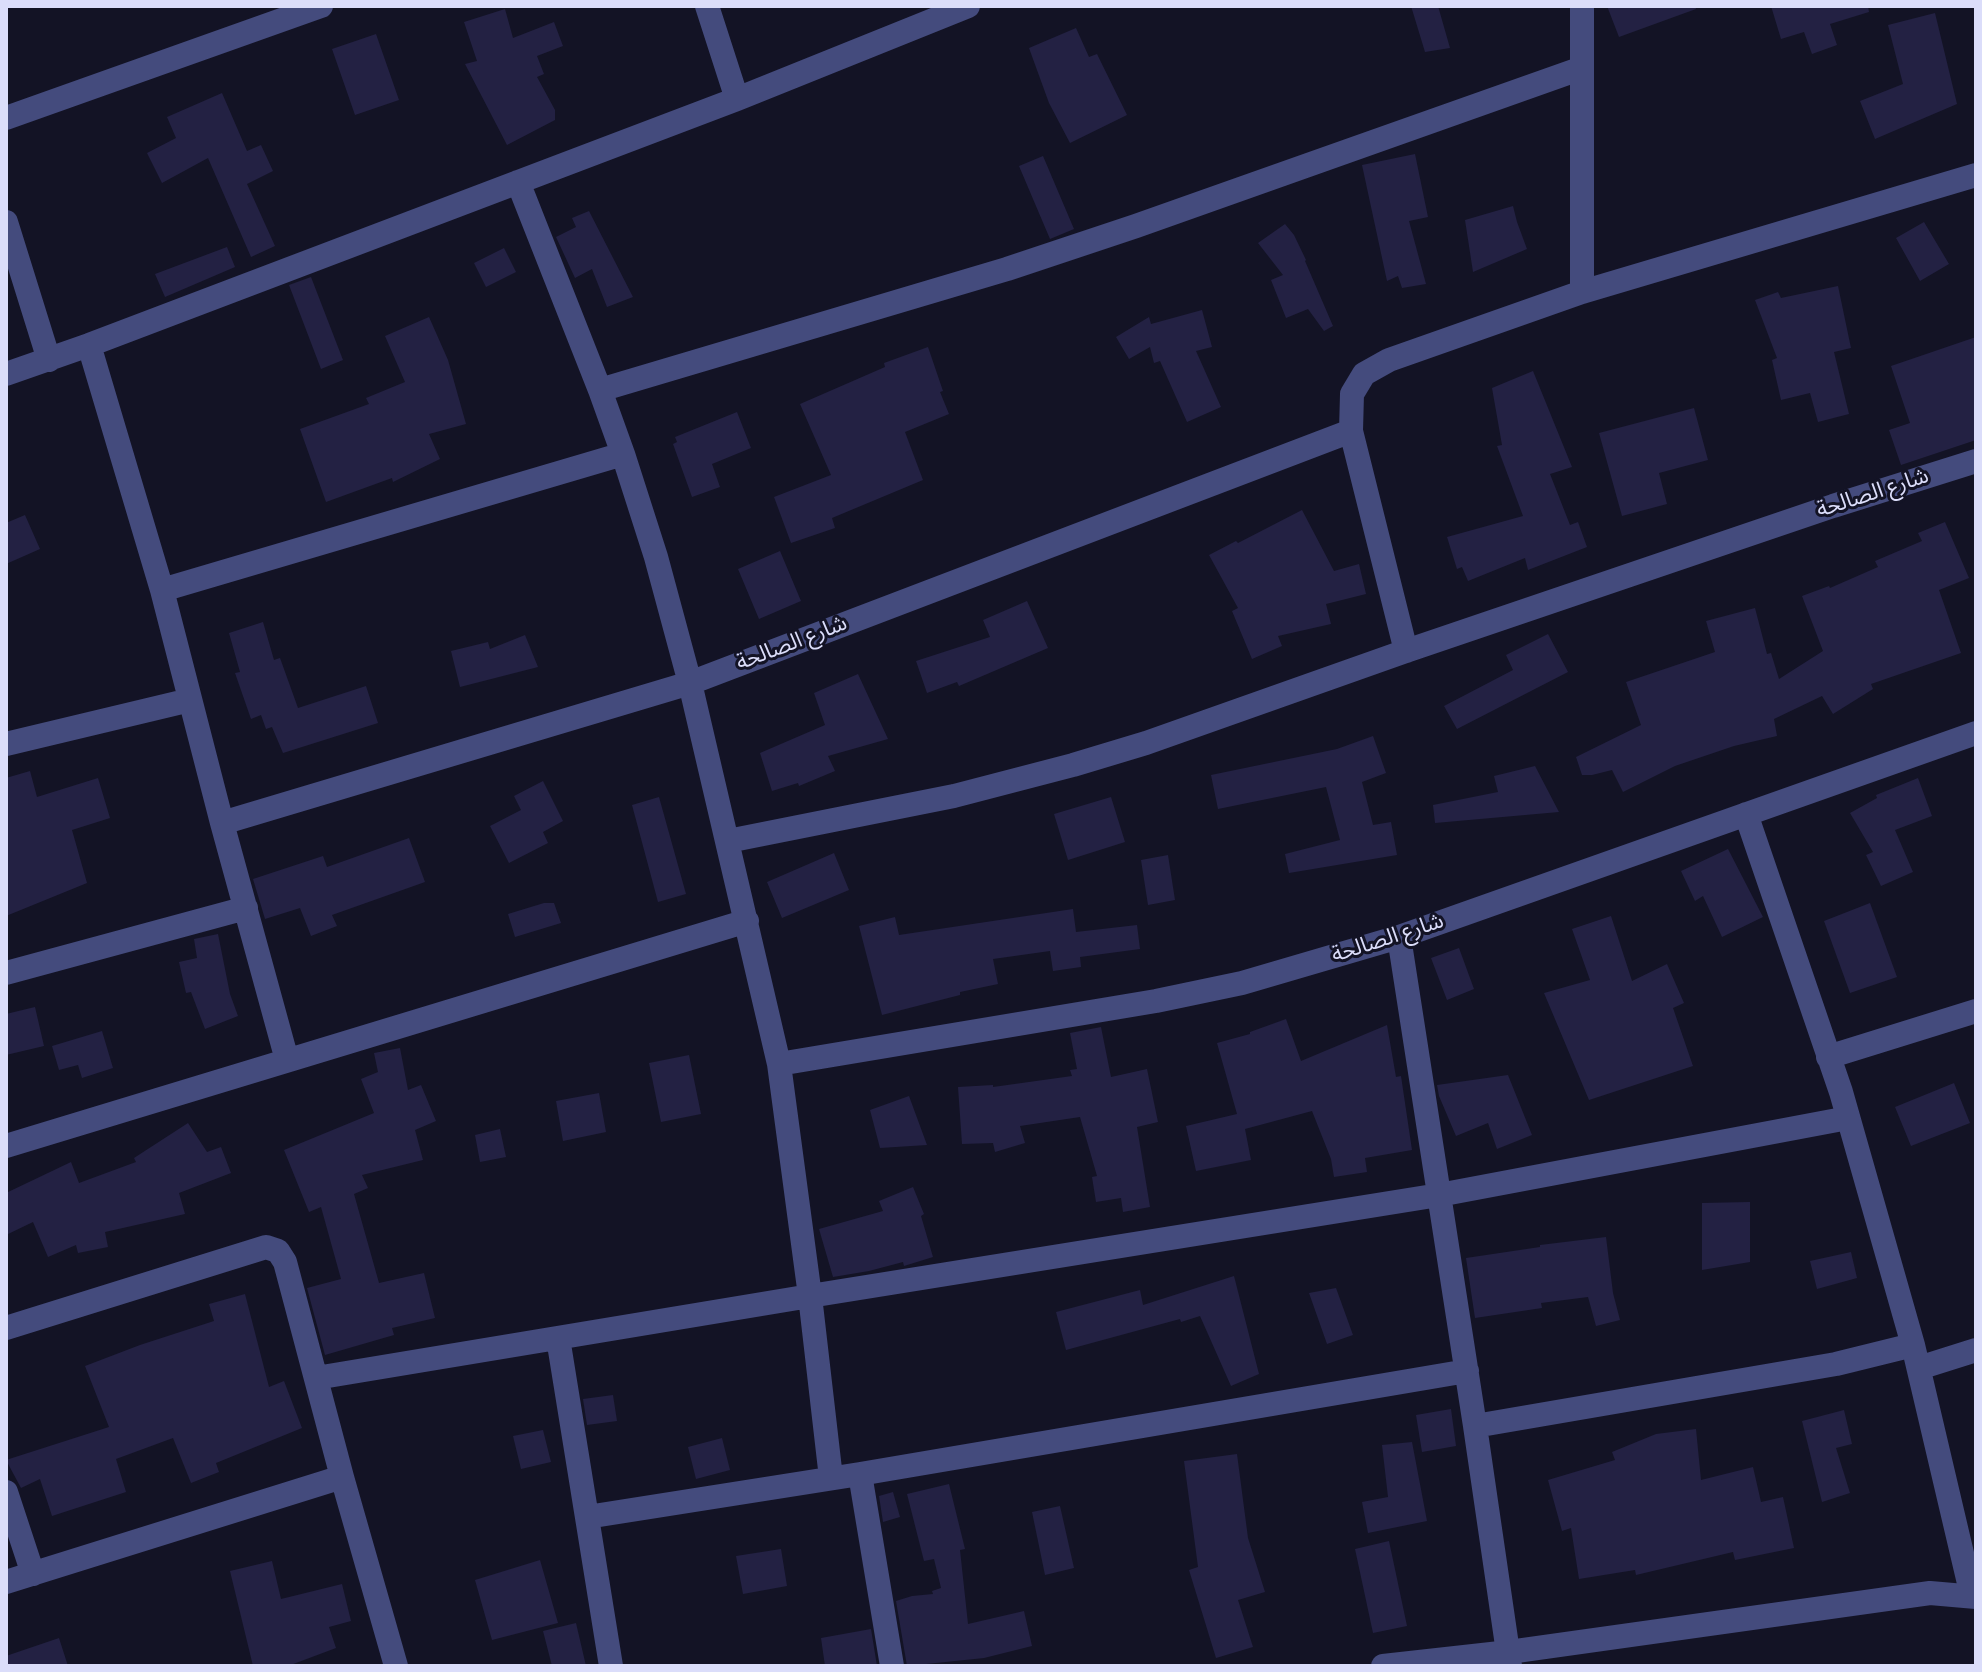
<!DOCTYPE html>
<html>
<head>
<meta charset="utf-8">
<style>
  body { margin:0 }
  #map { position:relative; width:1982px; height:1672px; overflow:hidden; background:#131325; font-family:"Titillium Web",sans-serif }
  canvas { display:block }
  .frame { position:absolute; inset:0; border:8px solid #dbddfa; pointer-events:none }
</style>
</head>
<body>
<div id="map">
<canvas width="1982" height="1672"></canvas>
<div class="frame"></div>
</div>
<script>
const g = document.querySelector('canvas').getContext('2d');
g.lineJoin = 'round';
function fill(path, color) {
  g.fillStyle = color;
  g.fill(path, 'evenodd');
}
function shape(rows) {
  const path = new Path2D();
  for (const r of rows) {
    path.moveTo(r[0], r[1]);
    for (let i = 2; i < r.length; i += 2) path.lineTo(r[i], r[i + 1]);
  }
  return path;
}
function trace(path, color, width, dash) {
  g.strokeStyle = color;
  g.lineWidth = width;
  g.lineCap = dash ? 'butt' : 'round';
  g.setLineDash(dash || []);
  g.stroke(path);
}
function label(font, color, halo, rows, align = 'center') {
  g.font = font + ' "Titillium Web","Noto Sans Arabic",sans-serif';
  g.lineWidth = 6;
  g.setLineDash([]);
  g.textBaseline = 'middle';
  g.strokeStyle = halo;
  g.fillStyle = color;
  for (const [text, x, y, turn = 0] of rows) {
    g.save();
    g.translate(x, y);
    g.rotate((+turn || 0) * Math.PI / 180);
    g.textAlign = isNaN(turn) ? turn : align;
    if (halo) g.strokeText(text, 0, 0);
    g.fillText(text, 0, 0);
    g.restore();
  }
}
fill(shape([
  [1411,6,1438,6,1450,48,1425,52],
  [1607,6,1695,6,1696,9,1619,37],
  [1771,6,1868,6,1869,12,1830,24,1837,45,1812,54,1804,32,1781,39],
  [505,9,513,38,554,22,563,46,537,56,544,74,537,77,555,110,555,120,507,145,465,64,477,61,464,22],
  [1935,13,1957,104,1875,139,1860,101,1903,84,1888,25],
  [1076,28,1089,57,1097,54,1127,115,1070,143,1049,103,1029,48],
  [376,34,399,100,355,115,332,49],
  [222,93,247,151,261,145,273,171,247,184,275,246,251,257,208,158,162,183,147,153,176,138,167,117],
  [1415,154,1428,217,1409,221,1426,284,1402,288,1398,276,1387,281,1362,165],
  [1043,156,1074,229,1050,239,1019,166],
  [1513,206,1517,222,1527,249,1473,272,1465,220],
  [589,211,633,297,607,307,592,269,575,278,556,237,576,227,572,218],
  [1924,222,1949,264,1920,281,1896,238],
  [1285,224,1294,235,1306,260,1305,261,1333,326,1324,331,1308,309,1286,318,1271,280,1283,275,1258,243],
  [227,247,235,267,165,297,155,274],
  [504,248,516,272,486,287,474,263],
  [311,277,343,360,321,369,289,285],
  [1838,286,1851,348,1834,352,1849,414,1818,422,1810,393,1781,400,1772,360,1777,358,1755,300,1778,292,1781,298],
  [1202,310,1212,347,1196,351,1221,407,1187,422,1160,361,1154,363,1150,347,1129,359,1116,337,1149,317,1151,324],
  [429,317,448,360,466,424,429,434,440,459,393,482,392,478,326,502,300,429,369,404,366,398,405,382,385,336],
  [1976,337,1976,440,1901,465,1889,430,1910,423,1891,366],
  [928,347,943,391,940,392,949,414,905,432,923,480,832,518,835,528,791,543,774,497,831,475,800,404,885,367,884,363],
  [1533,371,1572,467,1550,474,1570,525,1578,522,1587,547,1528,570,1525,558,1468,581,1462,567,1457,569,1447,537,1523,516,1497,446,1502,445,1492,388],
  [1694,408,1708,460,1659,473,1667,504,1622,516,1599,433],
  [737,412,751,448,712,464,720,487,692,497,673,444,677,442,675,437],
  [1302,510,1334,571,1359,564,1366,594,1326,604,1331,624,1278,636,1282,646,1252,659,1232,611,1238,608,1209,555,1236,541,1238,543],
  [25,515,40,549,6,564,6,523],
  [1945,522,1969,578,1939,590,1961,653,1871,684,1873,689,1833,714,1822,696,1774,719,1777,736,1734,746,1675,766,1623,792,1612,770,1592,775,1582,775,1576,757,1641,725,1626,682,1715,652,1706,621,1755,608,1767,654,1771,653,1779,679,1823,651,1802,596,1829,586,1830,588,1878,567,1875,561,1922,541,1918,533],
  [780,551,801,601,759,619,738,569],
  [1027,601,1048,648,959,686,957,682,927,693,916,661,990,637,983,620],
  [263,622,274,660,280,658,298,708,366,686,378,723,283,753,272,727,266,729,261,715,251,719,235,673,240,672,229,633],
  [1548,634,1568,672,1457,729,1444,706,1513,670,1506,655],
  [525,635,538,667,460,687,451,651,488,642,490,649],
  [858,674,888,739,828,756,835,771,799,786,798,783,772,791,760,753,825,725,814,693],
  [1373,736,1386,773,1362,782,1373,825,1391,822,1397,855,1289,873,1285,854,1340,840,1326,787,1218,809,1211,775,1337,749],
  [1535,766,1559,812,1435,823,1433,805,1498,792,1494,776],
  [30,771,37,797,98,778,110,818,72,830,87,883,6,916,6,778],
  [1918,778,1932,816,1895,830,1913,872,1881,886,1866,855,1873,852,1850,813,1877,798,1876,795],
  [543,781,563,821,543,832,548,843,509,863,490,826,521,810,514,796],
  [659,797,686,894,658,902,632,805],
  [1111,797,1125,842,1068,860,1054,814],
  [409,838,425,882,332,915,337,926,311,936,300,908,265,919,253,879,323,856,327,867],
  [1728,849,1763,917,1722,937,1703,896,1695,901,1681,871],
  [834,853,849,890,782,918,767,882],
  [1168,855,1175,900,1148,905,1141,860],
  [544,903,554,903,561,923,515,937,508,914],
  [1870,903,1897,977,1850,993,1824,921],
  [1073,909,1076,932,1137,925,1140,949,1080,957,1081,967,1053,971,1050,951,993,959,998,984,960,992,960,995,882,1015,859,926,895,917,899,935],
  [1611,916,1632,981,1667,964,1684,1003,1673,1008,1693,1066,1589,1100,1544,993,1590,980,1572,929],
  [218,934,230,994,238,1016,205,1029,191,992,186,993,179,962,197,958,194,939],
  [1459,948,1474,989,1447,1000,1431,958],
  [35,1007,44,1046,6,1055,6,1014],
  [1286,1019,1301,1061,1387,1025,1396,1077,1401,1076,1412,1150,1365,1158,1367,1172,1334,1177,1331,1159,1312,1111,1245,1129,1251,1160,1196,1171,1186,1126,1237,1114,1217,1043,1250,1034,1250,1032],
  [1101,1027,1111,1077,1147,1069,1158,1122,1137,1127,1150,1207,1123,1212,1121,1198,1096,1202,1092,1177,1097,1176,1080,1117,1020,1126,1025,1143,995,1152,993,1143,962,1144,958,1087,993,1085,993,1087,1072,1076,1070,1070,1077,1069,1070,1033],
  [102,1031,113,1068,82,1078,78,1065,59,1070,52,1046],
  [400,1048,408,1090,421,1085,436,1121,415,1130,423,1160,362,1175,368,1188,354,1194,379,1283,424,1273,435,1318,392,1328,394,1335,325,1355,307,1288,341,1279,321,1207,309,1212,284,1150,374,1113,361,1079,378,1072,374,1053],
  [689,1055,701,1114,661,1122,649,1063],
  [1508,1075,1532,1135,1497,1149,1488,1123,1456,1136,1439,1096,1437,1085],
  [1954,1083,1970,1123,1911,1146,1895,1107],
  [599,1093,606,1132,563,1141,556,1101],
  [909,1096,927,1145,880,1148,870,1110],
  [188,1123,207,1152,221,1147,231,1173,179,1193,185,1214,105,1232,108,1247,78,1253,76,1245,48,1257,33,1222,6,1235,6,1193,71,1162,79,1183,136,1162,134,1158],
  [500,1129,506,1157,480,1162,475,1135],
  [913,1187,924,1214,921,1216,933,1257,904,1266,903,1262,869,1271,833,1277,819,1229,883,1211,879,1201],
  [1750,1202,1750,1262,1702,1270,1702,1203],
  [1606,1237,1613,1293,1620,1320,1596,1326,1588,1297,1541,1303,1542,1308,1475,1318,1466,1258,1540,1247,1540,1245],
  [1851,1252,1857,1278,1817,1289,1810,1261],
  [1234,1276,1259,1374,1231,1386,1200,1316,1181,1322,1180,1319,1066,1350,1056,1312,1140,1290,1143,1305],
  [1336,1288,1353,1335,1327,1344,1309,1293],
  [245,1294,269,1387,284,1381,302,1428,216,1463,219,1472,191,1483,173,1438,116,1459,126,1492,52,1516,40,1479,21,1488,6,1460,109,1427,85,1366,140,1345,214,1321,209,1304],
  [613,1395,617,1421,587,1425,583,1399],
  [1451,1409,1456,1446,1422,1452,1416,1415],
  [1844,1410,1852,1444,1836,1448,1850,1493,1822,1502,1802,1421],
  [1696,1429,1701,1480,1753,1467,1761,1502,1783,1497,1794,1548,1735,1560,1733,1552,1636,1575,1635,1570,1579,1579,1571,1528,1562,1531,1548,1480,1615,1460,1612,1452,1656,1434],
  [543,1430,551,1462,521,1469,513,1436],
  [722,1438,730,1470,696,1479,688,1447],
  [1412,1442,1427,1521,1368,1533,1362,1502,1388,1497,1382,1445],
  [1237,1454,1248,1538,1265,1592,1238,1600,1253,1647,1216,1658,1189,1570,1198,1567,1184,1461],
  [949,1484,965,1549,960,1550,968,1624,1024,1611,1032,1646,984,1658,907,1666,896,1601,912,1596,933,1594,932,1591,941,1588,934,1559,924,1561,907,1494],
  [893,1492,900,1517,883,1522,879,1496],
  [1060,1506,1074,1568,1045,1575,1032,1512],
  [1389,1541,1407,1626,1373,1633,1355,1549],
  [781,1549,787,1586,743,1594,736,1556],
  [540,1560,558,1623,492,1640,475,1580],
  [272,1561,281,1599,342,1584,351,1621,329,1627,336,1648,288,1666,253,1666,230,1571],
  [576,1623,586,1666,552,1666,543,1631],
  [871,1629,877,1666,825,1666,821,1638],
  [59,1638,68,1666,6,1666,6,1656]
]), '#232143');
trace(shape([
  [707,6,737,99],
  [1582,6,1582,292],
  [6,118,321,6],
  [518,182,600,390,623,454,656,557,690,683,779,1064,810,1296,831,1478],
  [6,222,49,360],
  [89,345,162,590,222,823,287,1060],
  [6,374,89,345,737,99,968,6],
  [600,390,1007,269,1136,226,1582,68],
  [162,590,623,454],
  [1406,651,1351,431,1352,394,1364,374,1389,360,1582,292,1976,175],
  [6,744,190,700],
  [1746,814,1841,1092,1913,1345,1972,1596],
  [222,823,690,683,1351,431],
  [728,841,954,796,1073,765,1146,743,1406,651,1833,506,1976,461],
  [1399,937,1475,1426],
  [6,973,246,908],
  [1828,1057,1976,1011],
  [779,1064,1156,1001,1242,983,1399,937,1976,733],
  [6,1146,747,921],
  [6,1328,266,1247,278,1251,285,1262,342,1477,396,1666],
  [558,1338,611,1666],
  [1919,1368,1976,1350],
  [316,1378,810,1296,1439,1195,1848,1118],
  [860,1474,892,1666],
  [6,1492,33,1574],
  [587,1517,860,1474,1467,1371],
  [6,1582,342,1477],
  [1383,1666,1509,1652,1930,1593,1976,1597],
  [1510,1666,1475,1426,1836,1364,1913,1345]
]), '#444b7d', 24);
label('22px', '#dbddfa', '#131325', [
  ["شارع الصالحة",1873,494,-18],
  ["شارع الصالحة",792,644,-21],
  ["شارع الصالحة",1388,939,-18]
]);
</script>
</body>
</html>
